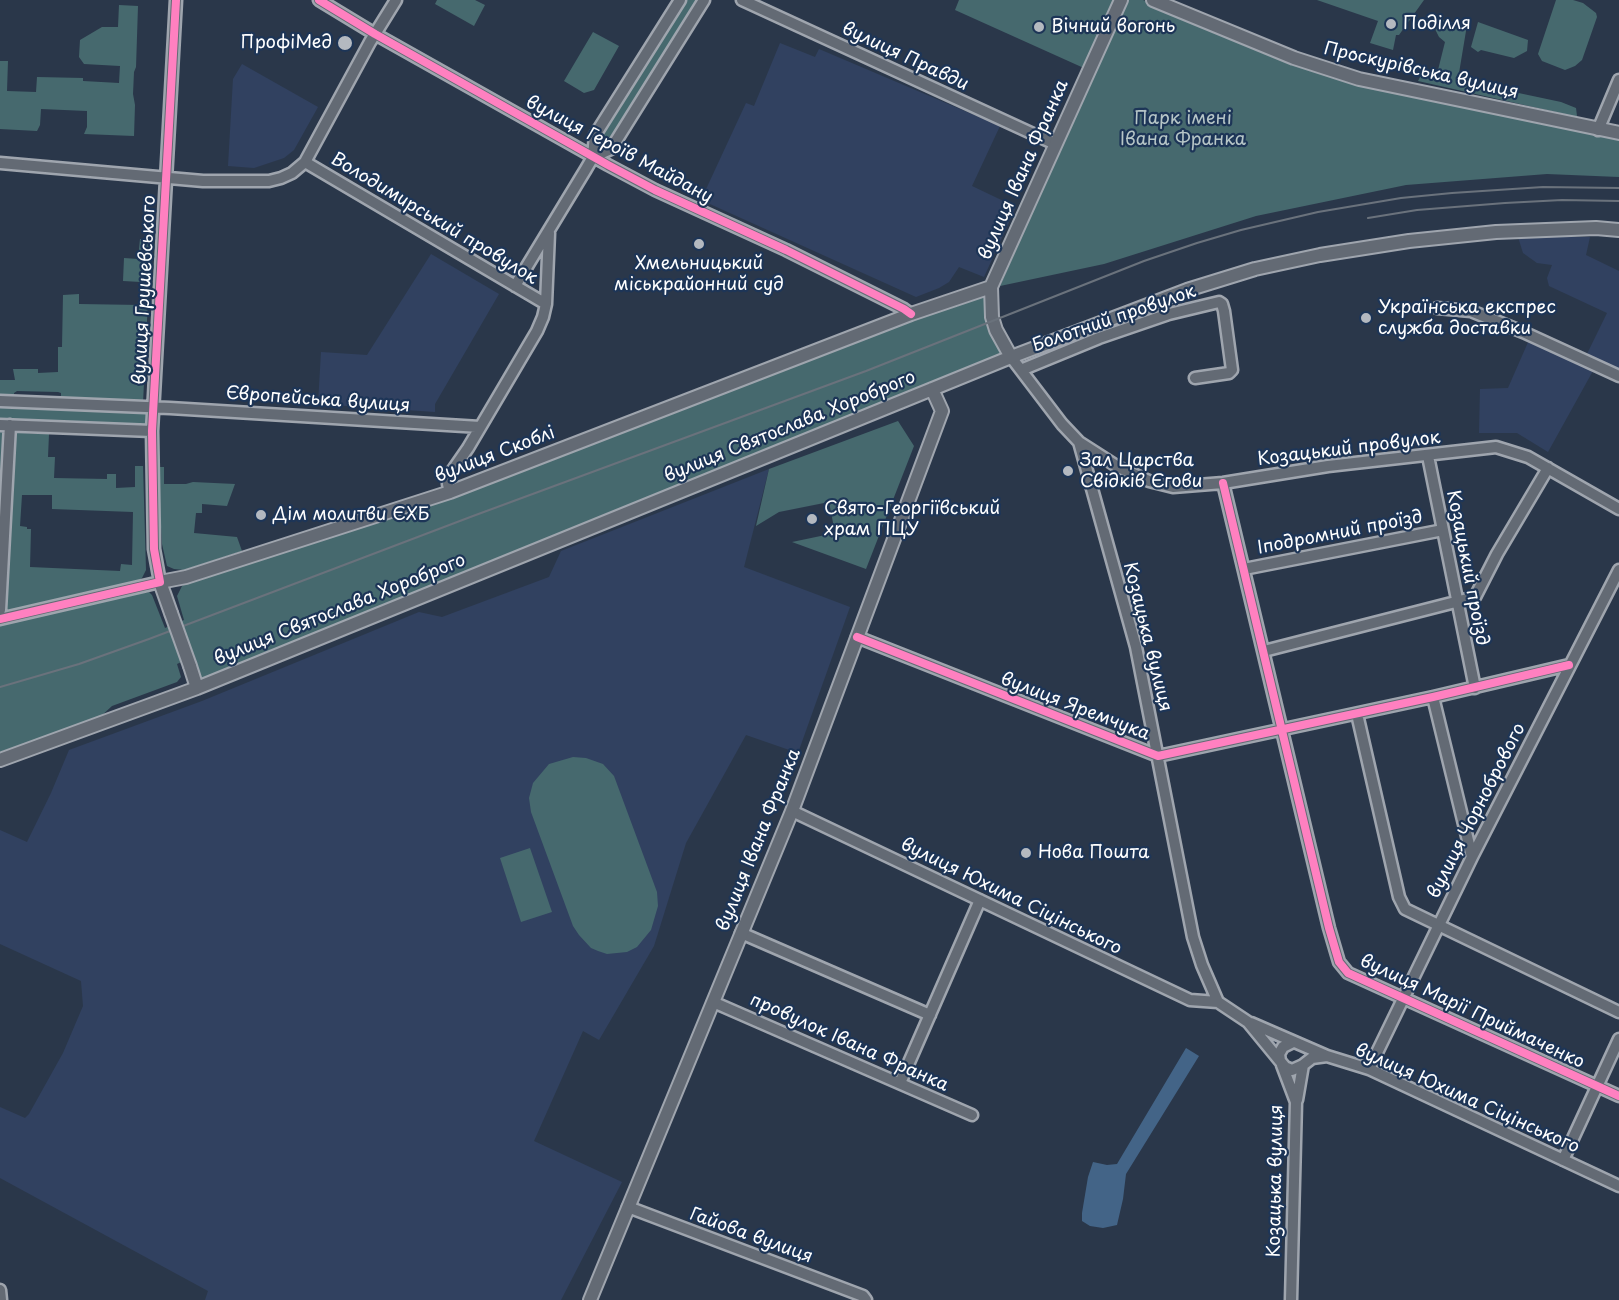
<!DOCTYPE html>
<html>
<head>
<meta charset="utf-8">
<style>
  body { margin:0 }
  canvas { display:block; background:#2a374a }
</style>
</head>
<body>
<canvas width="1619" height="1300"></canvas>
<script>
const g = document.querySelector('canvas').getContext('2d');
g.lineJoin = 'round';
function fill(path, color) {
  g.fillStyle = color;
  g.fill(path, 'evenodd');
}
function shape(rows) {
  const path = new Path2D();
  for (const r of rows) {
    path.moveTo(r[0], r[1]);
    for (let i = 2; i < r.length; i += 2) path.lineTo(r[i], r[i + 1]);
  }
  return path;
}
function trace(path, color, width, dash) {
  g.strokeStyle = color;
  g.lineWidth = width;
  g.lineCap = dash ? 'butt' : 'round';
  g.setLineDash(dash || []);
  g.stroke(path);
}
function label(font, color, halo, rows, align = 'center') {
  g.font = font + ' "Playpen Sans",sans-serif';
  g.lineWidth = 4.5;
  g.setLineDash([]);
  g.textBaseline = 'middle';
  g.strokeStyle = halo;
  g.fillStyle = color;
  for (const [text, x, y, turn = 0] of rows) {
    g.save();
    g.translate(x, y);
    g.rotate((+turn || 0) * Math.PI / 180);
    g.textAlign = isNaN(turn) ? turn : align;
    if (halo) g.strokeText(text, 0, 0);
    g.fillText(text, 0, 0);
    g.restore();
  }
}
fill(shape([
  [780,43,815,57,819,49,1000,126,972,186,1016,207,984,277,959,267,949,282,939,288,916,297,701,200,746,103,754,106],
  [242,64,318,107,294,150,284,158,254,168,228,166,233,79],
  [1518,237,1590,237,1586,255,1619,271,1619,369,1587,354,1607,313,1549,286,1547,278,1552,265,1537,263,1523,253],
  [431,254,499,294,435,404,435,412,318,404,321,352,367,355],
  [1529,340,1594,369,1548,452,1517,433,1479,433,1480,389,1508,388],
  [769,469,744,567,850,607,798,753,746,735,686,843,654,946,599,1040,583,1031,534,1141,622,1182,561,1300,205,1300,208,1291,0,1178,0,1107,25,1118,29,1114,63,1053,83,1006,81,981,0,944,0,830,27,842,51,793,69,750,202,701,419,612,442,617,549,577,561,551]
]), '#314160');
fill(shape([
  [437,0,475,0,485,5,474,26,435,4],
  [686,0,699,0,605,146,596,140],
  [959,0,1117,0,1086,69,955,10],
  [1126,0,1143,0,1293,61,1619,137,1619,177,1547,174,1406,185,1256,216,1104,264,1000,286],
  [1317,0,1424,0,1399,35,1396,35,1393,50,1370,43,1378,21],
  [1556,0,1573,0,1583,3,1596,13,1597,17,1582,60,1575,66,1565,70,1542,61,1538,54],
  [119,5,138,6,136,67,134,72,133,94,135,105,134,136,84,134,87,127,87,111,41,109,40,125,37,131,0,129,0,61,8,61,7,91,36,92,37,77,83,78,83,81,119,83,120,66,84,64,79,57,80,40,102,27,118,27],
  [1438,18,1448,22,1459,22,1465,27,1466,31,1459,73,1462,81,1561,102,1576,108,1577,116,1573,116,1418,81,1421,75,1435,76,1437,74,1445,42,1439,37,1434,27,1434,21],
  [1478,22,1528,40,1527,51,1514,58,1481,50,1478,52,1471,47],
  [593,32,619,46,594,90,584,93,564,81],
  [140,239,151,239,143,403,61,399,61,393,58,392,17,391,14,393,14,398,0,397,0,380,15,380,13,369,38,369,38,373,58,372,58,347,62,347,63,295,79,294,79,304,140,305,141,282,123,281,124,258,138,259],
  [990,294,1005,355,200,683,190,658,177,664,181,677,177,682,112,706,100,717,0,752,0,432,49,434,48,457,55,457,54,478,107,479,107,474,116,474,116,488,135,487,135,466,143,466,146,570,142,578,135,583,48,602,49,607,149,592,152,595,165,628,184,620,177,596,182,586,188,582,850,343],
  [22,495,52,495,52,509,133,512,132,565,121,564,120,571,30,567,31,529,27,529,27,527,20,526],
  [0,404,146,410,145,428,0,422],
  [898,421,914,446,866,569,792,542,835,533,829,502,779,512,756,526,769,469],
  [164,467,164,484,186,484,193,482,235,484,227,506,202,504,202,513,196,513,194,533,237,537,242,551,184,570,174,569,167,566,162,544,160,510,160,467],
  [573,757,586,758,603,764,614,776,657,892,658,906,651,930,637,947,627,952,607,954,598,951,591,948,579,935,573,926,531,812,529,798,533,783,549,764],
  [530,848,552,912,521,922,500,858]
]), '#46696e');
fill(shape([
  [1186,1048,1199,1056,1126,1174,1123,1199,1117,1225,1103,1228,1090,1226,1082,1221,1082,1213,1088,1177,1093,1162,1107,1165,1117,1164]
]), '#436487');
const minor = shape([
  [319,0,375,34,608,165,655,190,786,250,904,309,911,314],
  [742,0,1055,144],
  [1598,130,1619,80],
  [593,157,611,149,704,0],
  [305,162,546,304],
  [0,163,203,181,269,181,281,178,292,173,305,162,370,42,396,0],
  [515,286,586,169,593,157,595,135,680,0],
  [1437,308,1471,311,1523,332,1619,376],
  [1011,357,1062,424,1079,442,1136,647,1193,937,1202,965,1218,1002,1248,1022,1280,1061],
  [1021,370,1099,338,1169,314,1219,302,1222,304,1224,311,1232,370,1229,373,1195,378],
  [0,401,170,408,480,427],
  [0,425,152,431],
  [1079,442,1118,467,1149,481,1173,487,1223,483,1328,466,1496,447,1528,457,1619,509],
  [1428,456,1475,688],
  [1223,483,1329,928,1339,962,1348,973,1619,1096],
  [450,492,448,484,450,474,468,448,537,331,543,317,546,304,549,233],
  [1244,569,1443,530],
  [0,610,10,425],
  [0,619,160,582,154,549,152,431,176,0],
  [857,637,1158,756,1433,697,1569,665],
  [1264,651,1475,597,1497,554,1548,468],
  [1433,697,1472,857],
  [1357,714,1399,897,1405,909,1619,1012],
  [792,811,1190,1000,1218,1002],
  [741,933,930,1015],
  [713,1002,972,1115],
  [1251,1023,1327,1056,1369,1069,1619,1186],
  [1293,1042,1283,1047,1279,1054,1280,1061,1285,1067,1292,1070,1303,1065],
  [1282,1065,1296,1102,1291,1300],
  [1369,1069,1472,857,1619,570],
  [900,1083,980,900],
  [1297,1100,1303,1065,1312,1058,1327,1056],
  [1563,1160,1619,1039],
  [628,1207,863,1296,866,1300],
  [0,1290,1,1300]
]);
const major = shape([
  [1153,0,1294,58,1359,79,1619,133],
  [1011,357,996,330,992,317,991,287,1121,0],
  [171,613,160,582,186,577,450,492,911,314,991,287],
  [190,666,197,688],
  [0,760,197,688,1011,357,1187,290,1255,269,1320,255,1409,241,1496,232,1596,228,1619,230],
  [590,1300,792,811,942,411,932,389]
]);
trace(minor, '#9fa5ae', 15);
trace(major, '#9fa5ae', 16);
trace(minor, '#636a74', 10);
trace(major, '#636a74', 12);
trace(shape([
  [1368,218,1417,210,1505,203,1562,200,1619,201],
  [0,687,79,664,149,639,473,516,866,371,1144,261,1197,243,1241,230,1318,212,1401,198,1452,193,1543,187,1619,188]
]), '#6a727c', 2);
const majorBridge = shape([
  [171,613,190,666]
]);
trace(majorBridge, '#9fa5ae', 16, []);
trace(majorBridge, '#636a74', 12);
trace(shape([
  [319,0,375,34,608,165,655,190,786,250,904,309,911,314],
  [1223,483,1329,928,1339,962,1348,973,1619,1096],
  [0,619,160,582,154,549,152,431,176,0],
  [857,637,1158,756,1433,697,1569,665]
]), '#ff80c0', 8);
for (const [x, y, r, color] of [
  [1391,24,6,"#b4b9c0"],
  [1039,27,6,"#b4b9c0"],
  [345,43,8,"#b4b9c0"],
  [699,244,6,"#b4b9c0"],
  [1366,318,6,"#b4b9c0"],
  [1068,471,6,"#b4b9c0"],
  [261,515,6,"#b4b9c0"],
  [812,519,6,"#b4b9c0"],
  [1026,853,6,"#b4b9c0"]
]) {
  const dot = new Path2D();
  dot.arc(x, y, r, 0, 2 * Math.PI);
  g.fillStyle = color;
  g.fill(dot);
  trace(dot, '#1d3557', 2);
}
label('18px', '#fff', '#1d3557', [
  ["Поділля",1403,24],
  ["Вічний вогонь",1051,27],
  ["ПрофіМед",332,43,"right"],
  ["Хмельницький",699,264,"center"],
  ["міськрайонний суд",699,285,"center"],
  ["Українська експрес",1378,308],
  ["служба доставки",1378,329],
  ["Зал Царства",1080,461],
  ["Свідків Єгови",1080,482],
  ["Свято-Георгіївський",824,509],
  ["храм ПЦУ",824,530],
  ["Дім молитви ЄХБ",273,515],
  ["Нова Пошта",1038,853]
], 'left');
label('18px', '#fff', '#1d3557', [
  ["вулиця Правди",905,57,25],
  ["Проскурівська вулиця",1421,71,13],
  ["вулиця Героїв Майдану",619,150,28],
  ["вулиця Івана Франка",1024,170,-66],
  ["Володимирський провулок",434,219,31],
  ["вулиця Грушевського",145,290,-87],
  ["Болотний провулок",1114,319,-19],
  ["Європейська вулиця",318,400,4],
  ["вулиця Святослава Хороброго",790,427,-22],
  ["Козацький провулок",1349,449,-7],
  ["вулиця Скоблі",495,455,-21],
  ["Іподромний проїзд",1340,533,-11],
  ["Козацький проїзд",1467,568,79],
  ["вулиця Святослава Хороброго",340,610,-22],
  ["Козацька вулиця",1147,637,76],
  ["вулиця Яремчука",1075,707,21],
  ["вулиця Чорнобрового",1477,811,-63],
  ["вулиця Івана Франка",759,840,-68],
  ["вулиця Юхима Сіцінського",1011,897,26],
  ["вулиця Марії Приймаченко",1472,1012,25],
  ["провулок Івана Франка",849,1043,24],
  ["вулиця Юхима Сіцінського",1467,1099,24],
  ["Козацька вулиця",1276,1181,-89],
  ["Гайова вулиця",751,1236,20]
]);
label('18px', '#b7c6c7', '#1d3557', [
  ["Парк імені",1183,119],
  ["Івана Франка",1183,140]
]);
</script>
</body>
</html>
